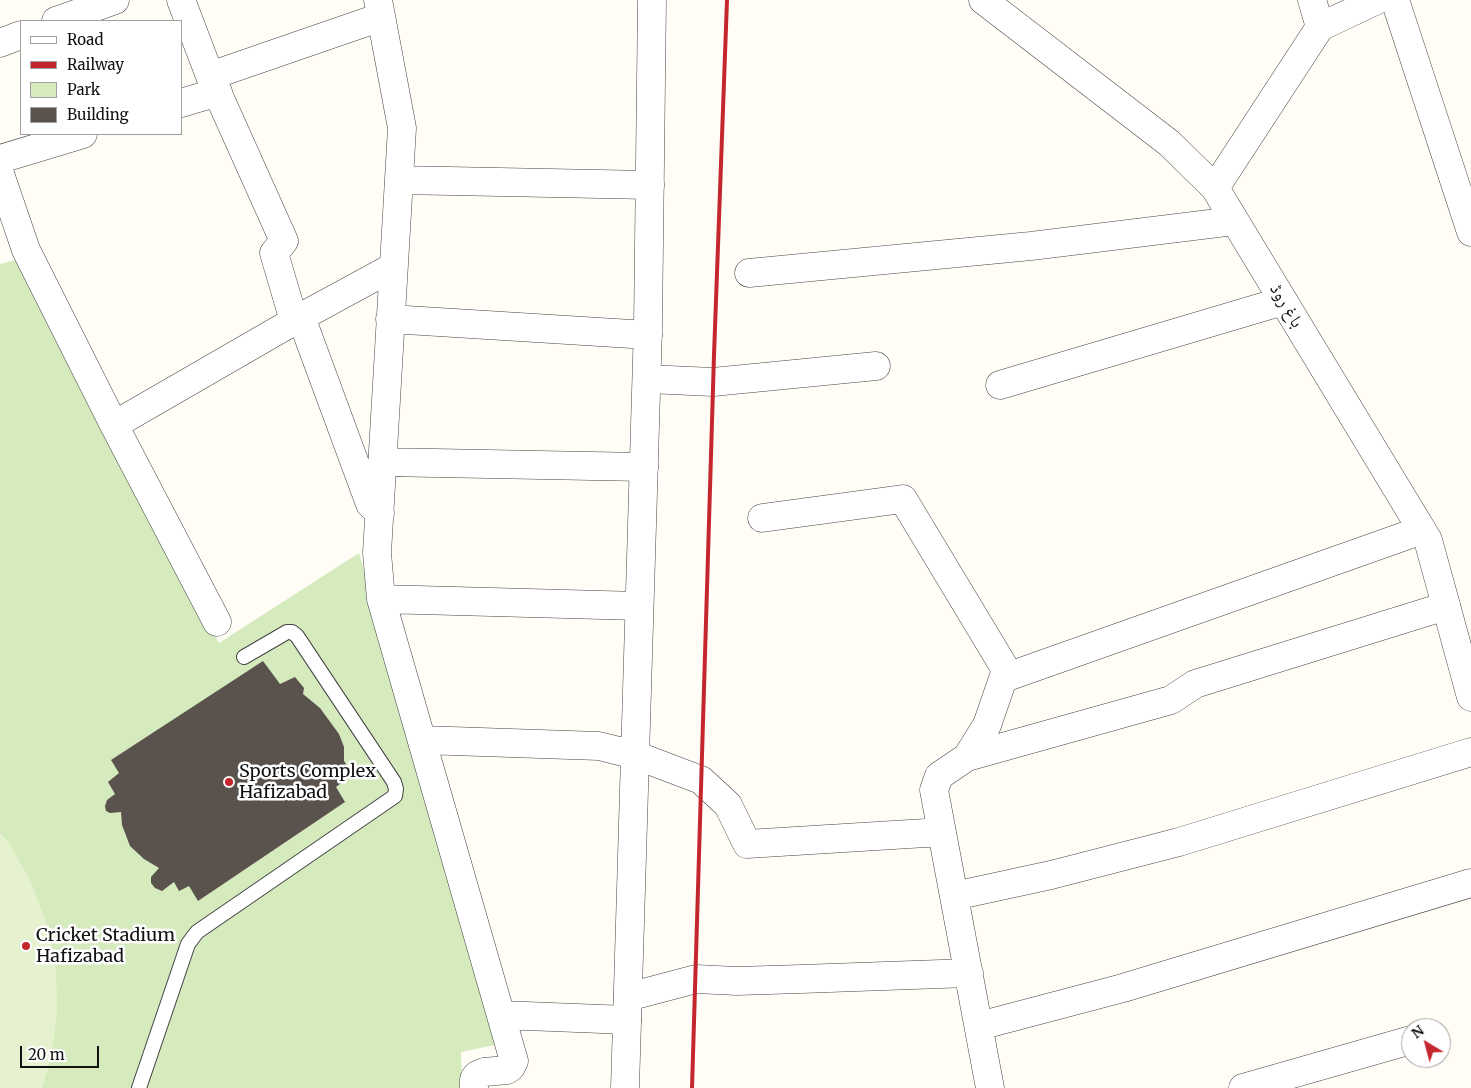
<!DOCTYPE html>
<html>
<head>
<meta charset="utf-8">
<style>
  body { margin:0 }
  #map { position:relative; width:1471px; height:1088px; overflow:hidden; background:#fffdf5; font-family:Merriweather,serif }
  canvas { display:block }
  .legend { position:absolute; left:20px; top:20px; width:162px; height:115px; box-sizing:border-box; background:#fff; border:1px solid #a0a0a0; margin:0; padding:6px 9px; list-style:none; font-size:15px; color:#111 }
  .legend li { display:flex; align-items:center; gap:10px; height:25px }
  .legend b { width:25px; border:1px solid #a0a0a0 }
  .north { position:absolute; left:1401px; top:1018px; width:50px; height:50px; box-sizing:border-box; background:#fff; border:1px solid #a0a0a0; border-radius:50%; rotate:323deg; font-size:14px; font-weight:700; line-height:20px; text-align:center; color:#111 }
  .north::after { content:''; display:block; margin:auto; width:18px; height:22px; background:#c4262e; clip-path:polygon(50% 0,100% 100%,50% 72%,0 100%) }
  .scale { position:absolute; left:20px; top:1046px; width:79px; height:22px; box-sizing:border-box; border:2px solid #111; border-top:0; padding-left:6px; font-size:15px; line-height:18px; white-space:nowrap; color:#111; -webkit-text-stroke:4px #fff; paint-order:stroke }
</style>
</head>
<body>
<div id="map">
<canvas width="1471" height="1088"></canvas>
<ul class="legend">
<li><b style="height:6px;background:#fff"></b>Road</li>
<li><b style="height:6px;background:#c4262e"></b>Railway</li>
<li><b style="height:14px;background:#d5ebbd"></b>Park</li>
<li><b style="height:14px;background:#5a524d"></b>Building</li>
</ul>
<div class="north">N</div>
<div class="scale">20 m</div>
</div>
<script>
const g = document.querySelector('canvas').getContext('2d');
g.lineJoin = 'round';
function fill(path, color) {
  g.fillStyle = color;
  g.fill(path, 'evenodd');
}
function shape(rows) {
  const path = new Path2D();
  for (const r of rows) {
    path.moveTo(r[0], r[1]);
    for (let i = 2; i < r.length; i += 2) path.lineTo(r[i], r[i + 1]);
  }
  return path;
}
function trace(path, color, width, dash) {
  g.strokeStyle = color;
  g.lineWidth = width;
  g.lineCap = dash ? 'butt' : 'round';
  g.setLineDash(dash || []);
  g.stroke(path);
}
function label(font, color, halo, rows, align = 'center') {
  g.font = font + ' Merriweather,"Noto Naskh Arabic",serif';
  g.lineWidth = 5;
  g.setLineDash([]);
  g.textBaseline = 'middle';
  g.strokeStyle = halo;
  g.fillStyle = color;
  for (const [text, x, y, turn = 0] of rows) {
    g.save();
    g.translate(x, y);
    g.rotate((+turn || 0) * Math.PI / 180);
    g.textAlign = isNaN(turn) ? turn : align;
    if (halo) g.strokeText(text, 0, 0);
    g.fillText(text, 0, 0);
    g.restore();
  }
}
fill(shape([
  [20,259,219,643,359,553,495,1045,461,1052,462,1088,0,1088,0,264]
]), '#d5ebbd');
fill(shape([
  [0,833,9,843,31,882,47,924,56,969,57,1014,51,1059,42,1088,0,1088]
]), '#e6f2cf');
fill(shape([
  [263,661,280,684,295,677,304,688,303,694,320,708,339,734,344,747,344,761,353,774,336,787,345,802,198,901,189,886,179,891,174,882,162,891,155,888,151,883,151,877,159,868,144,859,130,846,122,825,121,812,110,813,106,811,105,806,107,800,115,794,108,782,119,773,111,760]
]), '#5a524d');
const service = shape([
  [139,1088,188,944,197,932,395,796,396,789,394,782,297,636,292,632,287,632,244,657]
]);
const minor = shape([
  [181,0,210,76,284,241,274,253,294,321],
  [378,0,402,128,377,553,381,599,514,1061,511,1067,507,1070,484,1072,477,1075,474,1079,474,1088],
  [1312,0,1320,27],
  [1395,0,1471,232],
  [56,21,115,0],
  [0,43,21,35],
  [210,76,381,17],
  [181,103,218,92],
  [0,159,83,134],
  [0,174,26,250,114,425,217,622],
  [399,180,650,185],
  [1215,188,1320,27,1377,0],
  [749,273,1031,246,1234,221],
  [301,317,370,504,380,513],
  [390,319,648,335],
  [647,379,713,382,876,366],
  [1000,385,1283,301],
  [114,425,301,317,393,267],
  [383,462,644,467],
  [762,518,903,499,1006,670,987,725,967,757,939,776,934,790,990,1088],
  [381,599,639,606],
  [1004,678,1422,530],
  [422,740,599,746,635,755,701,780,728,805,747,844,942,832],
  [967,757,1171,700,1195,684,1446,606],
  [954,896,1051,875,1179,842,1471,752],
  [628,997,696,979,737,981,801,979,969,973],
  [501,1015,627,1020],
  [979,1026,1123,988,1471,883],
  [1243,1088,1411,1040]
]);
const tertiary = shape([
  [983,0,1169,143,1215,188,1428,540,1471,697],
  [625,1088,648,326,652,0]
]);
trace(service, '#444', 16);
trace(minor, '#444', 29);
trace(tertiary, '#444', 29);
trace(service, '#fff', 14);
trace(minor, '#fff', 28);
trace(tertiary, '#fff', 28);
trace(shape([
  [692,1088,714,355,727,0]
]), '#c4262e', 4);
for (const [x, y, r, color] of [
  [229,782,5,"#c4262e"],
  [26,946,5,"#c4262e"]
]) {
  const dot = new Path2D();
  dot.arc(x, y, r, 0, 2 * Math.PI);
  g.fillStyle = color;
  g.fill(dot);
  trace(dot, '#fff', 2);
}
label('18px', '#111', '#fff', [
  ["باغ روڈ",1286,306,59]
]);
label('18px', '#111', '#fff', [
  ["Sports Complex",239,772],
  ["Hafizabad",239,793],
  ["Cricket Stadium",36,936],
  ["Hafizabad",36,957]
], 'left');
</script>
</body>
</html>
